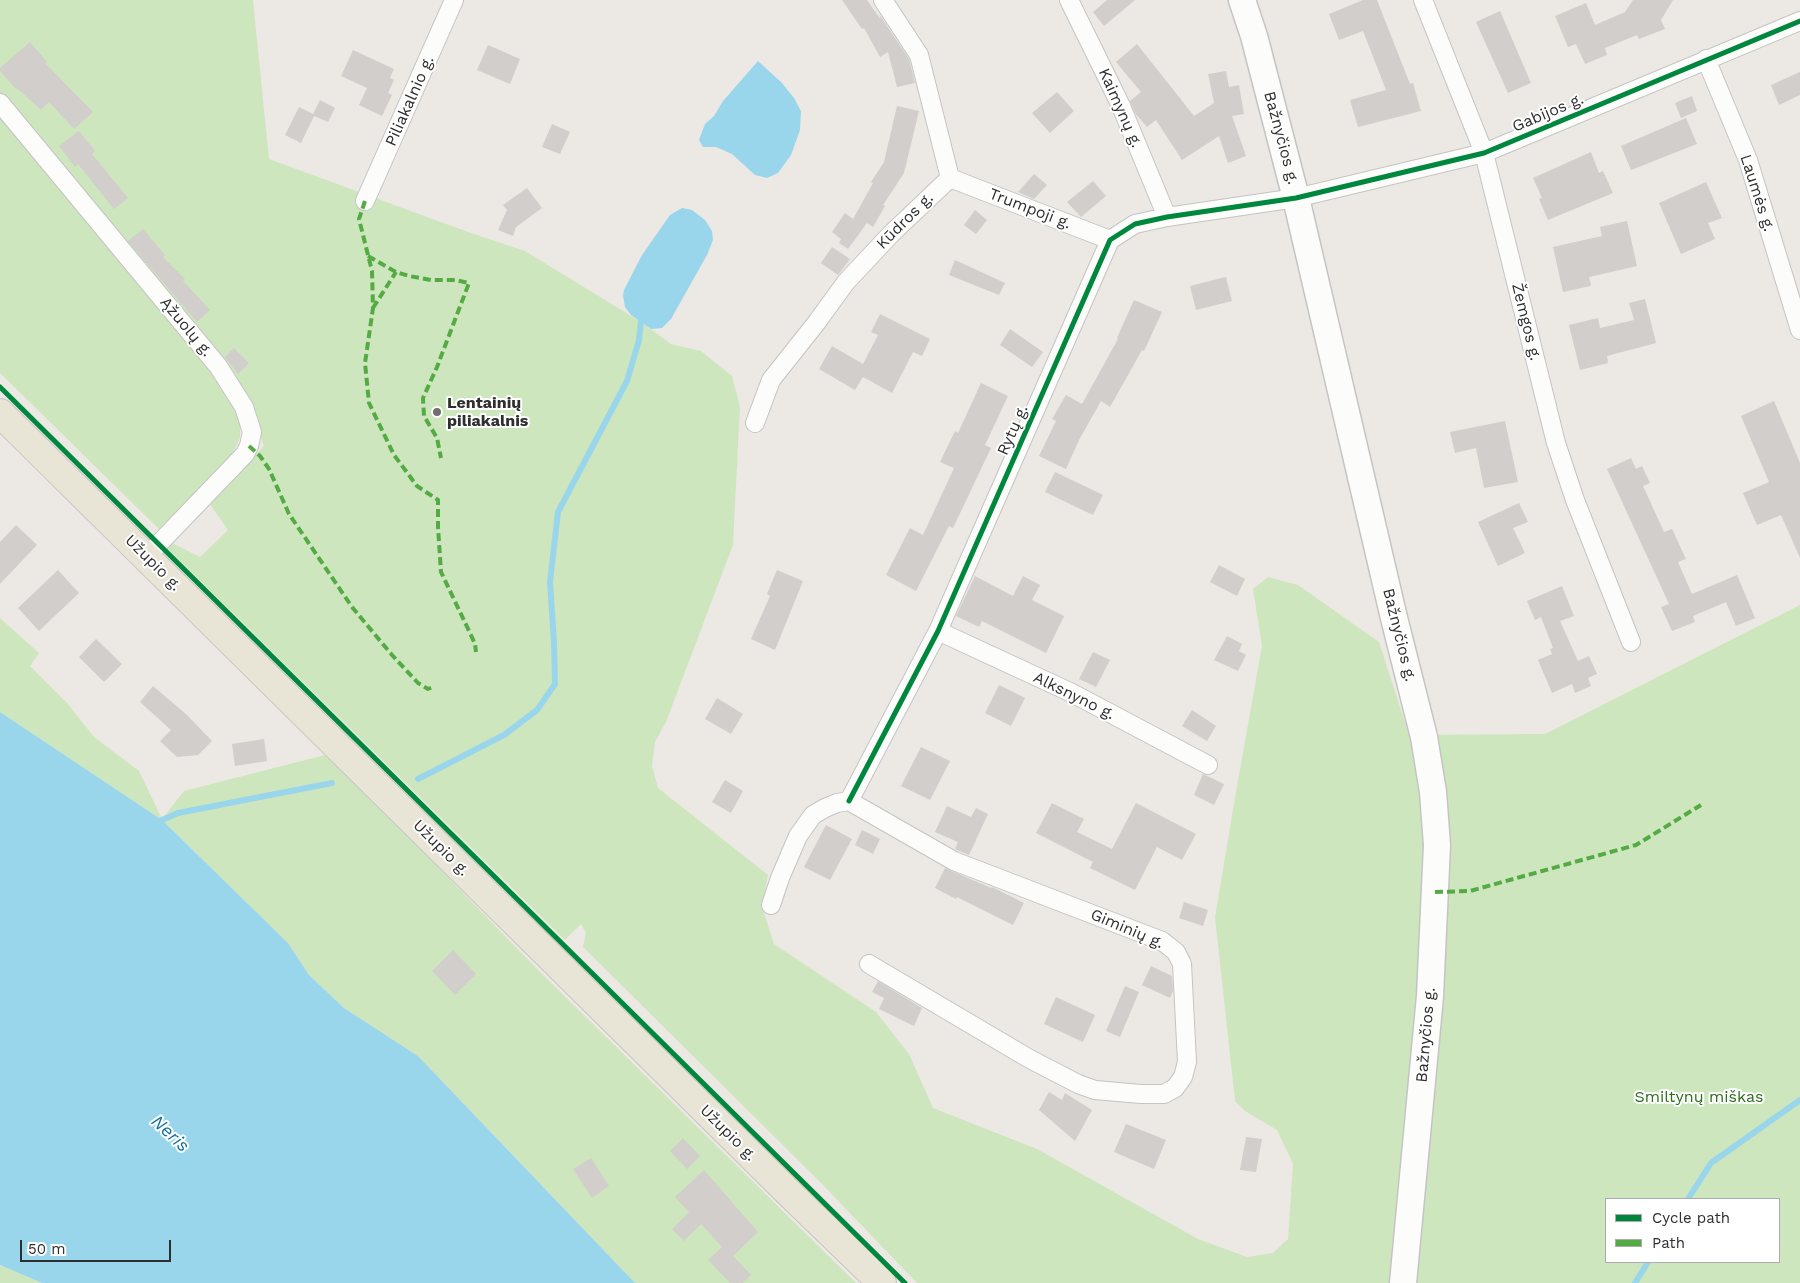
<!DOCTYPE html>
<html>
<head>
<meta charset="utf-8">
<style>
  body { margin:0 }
  #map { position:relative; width:1800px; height:1283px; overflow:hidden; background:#ece8e4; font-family:"Work Sans",sans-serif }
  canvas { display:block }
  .legend { position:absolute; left:1605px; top:1198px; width:175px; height:65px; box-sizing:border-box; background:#fff; border:1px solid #ababab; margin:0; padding:6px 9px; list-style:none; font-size:15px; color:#2e2e2e }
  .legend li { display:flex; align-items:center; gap:10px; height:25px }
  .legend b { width:25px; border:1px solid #ababab }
  .scale { position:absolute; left:20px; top:1240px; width:151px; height:22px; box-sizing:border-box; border:2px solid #2e2e2e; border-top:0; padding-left:6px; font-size:15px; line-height:18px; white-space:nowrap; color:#2e2e2e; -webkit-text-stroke:4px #fff; paint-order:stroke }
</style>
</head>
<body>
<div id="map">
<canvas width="1800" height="1283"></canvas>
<ul class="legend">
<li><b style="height:6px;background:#00873e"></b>Cycle path</li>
<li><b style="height:6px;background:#54ab44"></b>Path</li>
</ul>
<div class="scale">50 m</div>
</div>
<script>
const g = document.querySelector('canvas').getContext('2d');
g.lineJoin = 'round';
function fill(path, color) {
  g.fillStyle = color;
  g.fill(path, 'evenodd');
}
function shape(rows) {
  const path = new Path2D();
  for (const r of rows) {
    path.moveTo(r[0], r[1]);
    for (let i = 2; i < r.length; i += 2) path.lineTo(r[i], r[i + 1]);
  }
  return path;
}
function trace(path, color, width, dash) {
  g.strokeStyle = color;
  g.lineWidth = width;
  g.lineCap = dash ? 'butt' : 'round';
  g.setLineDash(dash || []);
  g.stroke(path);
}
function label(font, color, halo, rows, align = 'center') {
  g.font = font + ' "Work Sans",sans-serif';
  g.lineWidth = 4;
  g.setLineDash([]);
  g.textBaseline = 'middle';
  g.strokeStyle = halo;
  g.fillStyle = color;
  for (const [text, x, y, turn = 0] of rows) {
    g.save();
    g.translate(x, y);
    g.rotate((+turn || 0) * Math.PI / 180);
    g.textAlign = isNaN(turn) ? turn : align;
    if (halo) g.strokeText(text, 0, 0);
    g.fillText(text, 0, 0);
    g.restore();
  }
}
fill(shape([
  [0,0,253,0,269,159,468,232,525,251,641,322,671,344,701,351,732,376,740,407,733,545,666,722,655,742,652,766,658,788,768,875,762,907,774,944,876,1012,909,1054,933,1108,1037,1149,1198,1239,1247,1257,1273,1253,1288,1239,1293,1164,1277,1130,1245,1111,1235,1101,1215,917,1236,792,1262,646,1253,589,1268,577,1298,585,1379,642,1409,735,1545,734,1800,605,1800,1283,917,1283,821,1183,583,947,586,933,581,924,565,940,167,548,172,543,200,557,228,530,209,503,264,446,250,410,0,95],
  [1606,1199,1779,1199,1779,1262,1606,1262],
  [0,111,206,359,240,416,240,438,232,454,161,531,0,373],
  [0,618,39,653,30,666,67,703,94,737,139,771,162,819,184,791,325,755,367,794,540,972,856,1283,635,1283,418,1056,344,1008,309,975,288,943,162,820,0,712],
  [0,1265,42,1283,0,1283]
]), '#cee6be');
fill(shape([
  [758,61,782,83,794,98,801,111,800,130,791,155,778,173,767,178,755,175,732,154,716,147,703,147,699,140,705,124,714,116,723,101],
  [682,208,692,210,705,220,712,231,713,240,707,255,671,319,662,328,651,329,631,315,625,307,623,296,624,290,642,255,670,215],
  [0,712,162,820,288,943,309,975,344,1008,418,1056,635,1283,42,1283,0,1265]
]), '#99d6ec');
trace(shape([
  [418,779,504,735,537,710,555,684,554,642,550,582,558,512,627,381,639,340,641,322],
  [162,820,178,813,332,783],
  [1688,1199,1711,1163,1800,1100],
  [1635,1283,1648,1262]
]), '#99d6ec', 6);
fill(shape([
  [842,0,867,0,881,20,879,14,909,59,915,83,897,87,888,52,880,57,864,28,862,29],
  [1107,0,1135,0,1104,26,1093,12],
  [1363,0,1377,0,1410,84,1413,83,1421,111,1358,127,1350,100,1386,90,1363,31,1339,40,1329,14],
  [1633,0,1673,0,1661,20,1665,29,1639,39,1637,35,1605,48,1607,55,1585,64,1576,44,1568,47,1555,16,1586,3,1595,25,1625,12],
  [1500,11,1531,83,1508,93,1476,22],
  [30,42,47,62,45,63,93,112,74,129,49,102,41,110,17,88,16,89,0,71,0,68],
  [1137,44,1194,116,1214,103,1208,74,1226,71,1229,87,1239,85,1244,114,1232,116,1246,156,1228,163,1219,136,1182,160,1156,120,1147,127,1135,113,1130,101,1141,92,1116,62],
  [488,45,520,59,510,84,477,70],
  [353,50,394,69,390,78,394,80,388,93,392,95,382,116,359,105,367,88,341,76],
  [1800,72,1800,95,1779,105,1771,85],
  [1057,92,1074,111,1050,133,1032,113],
  [1692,96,1697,111,1681,118,1675,103],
  [320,100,335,108,328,122,314,116,301,143,285,135,299,107,313,114],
  [897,106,919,111,904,173,883,205,885,206,873,227,867,223,848,249,839,243,841,239,832,232,845,213,853,219,873,183,871,182,884,162],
  [1686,118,1697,144,1631,170,1621,146],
  [552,124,570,132,560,154,542,147],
  [79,131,95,151,92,154,128,198,114,209,78,164,75,167,59,146],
  [1591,152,1599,173,1603,171,1613,193,1548,220,1539,199,1542,198,1533,178],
  [1034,174,1047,185,1034,199,1018,192],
  [1093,181,1106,196,1081,217,1067,202],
  [1706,182,1722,218,1708,223,1715,239,1681,254,1659,203],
  [527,188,542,208,516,227,513,236,498,230,507,210,503,205],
  [975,210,987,220,976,234,964,225],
  [1627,221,1637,266,1589,277,1591,286,1563,292,1553,247,1602,236,1600,227],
  [143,229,165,255,163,257,185,279,183,281,210,310,197,322,128,241],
  [832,247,850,259,838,275,821,263],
  [955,260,1005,283,999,295,949,275],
  [1226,277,1232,301,1196,310,1190,286],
  [1645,299,1656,343,1607,356,1608,363,1580,370,1569,325,1598,318,1600,328,1634,320,1629,303],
  [1134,300,1162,312,1144,351,1142,350,1110,407,1101,401,1079,440,1066,469,1039,456,1056,421,1052,419,1066,395,1082,404,1118,339,1117,338],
  [880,314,930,339,922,356,913,352,892,393,863,377,855,390,819,369,832,346,863,364,878,335,871,332],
  [1010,329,1043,352,1032,367,1000,345],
  [234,348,249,363,238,374,225,357],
  [981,383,1008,396,985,445,991,448,953,528,949,526,916,591,886,575,910,528,923,535,954,468,940,462,955,431,958,433],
  [1774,401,1800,463,1800,558,1781,515,1757,525,1743,493,1769,482,1741,416],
  [1505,421,1518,482,1484,488,1476,448,1455,453,1450,432],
  [1631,458,1636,469,1642,466,1650,483,1643,486,1664,532,1672,529,1686,559,1678,562,1692,594,1737,575,1755,618,1736,626,1726,602,1693,616,1695,622,1672,631,1661,607,1669,604,1607,469],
  [1055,472,1103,495,1093,515,1045,492],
  [1519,503,1528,522,1513,528,1525,553,1498,566,1478,522],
  [16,525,37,545,0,584,0,542],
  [1219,565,1245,579,1237,596,1210,582],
  [58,570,79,593,39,631,18,608],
  [777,570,803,581,775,650,751,639,770,596,767,594],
  [975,576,1013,596,1023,576,1040,585,1032,600,1064,616,1046,653,982,621,979,627,956,616],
  [1562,586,1574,616,1560,621,1578,661,1589,656,1597,674,1588,678,1591,686,1575,693,1572,684,1552,693,1538,660,1552,654,1550,649,1553,648,1541,617,1535,620,1527,601],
  [1227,636,1242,644,1239,651,1246,655,1238,671,1214,660],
  [96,639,122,664,104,682,79,657],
  [1093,652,1110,660,1096,687,1079,679],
  [999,685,1025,698,1011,726,985,713],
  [153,686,187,715,212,741,198,755,177,757,160,741,171,730,140,702],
  [717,698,743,714,731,734,705,719],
  [1192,710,1216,726,1207,741,1182,726],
  [264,739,267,761,235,766,232,744],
  [921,747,950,761,930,800,901,786],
  [1203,774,1224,784,1214,805,1194,795],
  [725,780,743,791,731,813,712,802],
  [1052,803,1084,819,1077,832,1112,849,1136,803,1196,834,1182,860,1157,847,1135,890,1090,868,1093,862,1036,833],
  [947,806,971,817,976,808,988,814,969,855,955,849,958,842,935,832],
  [826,825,852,839,830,880,804,867],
  [862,830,880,839,873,854,855,845],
  [945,868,991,888,992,887,1024,903,1013,925,957,897,956,899,935,888],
  [1184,902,1208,910,1203,926,1179,918],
  [453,950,476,974,455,995,432,971],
  [1151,966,1172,976,1173,991,1170,998,1142,985],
  [878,981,922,1008,914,1026,879,1009,884,998,872,992],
  [1125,986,1139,992,1120,1037,1106,1031],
  [1056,997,1095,1015,1083,1042,1044,1024],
  [1049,1092,1062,1100,1065,1093,1092,1110,1075,1141,1039,1110],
  [1126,1124,1166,1140,1154,1169,1114,1152],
  [1246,1137,1262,1139,1256,1172,1240,1170],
  [683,1138,700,1156,687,1169,670,1151],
  [591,1158,609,1186,592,1198,573,1169],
  [704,1170,758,1232,733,1256,751,1275,743,1283,730,1283,708,1260,722,1247,701,1224,684,1241,672,1229,689,1212,675,1197]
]), '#d1cecb');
const minor = shape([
  [1069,0,1121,106,1167,217],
  [1423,0,1484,153,1556,443,1575,500,1631,642],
  [1706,59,1748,160,1800,330],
  [0,103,218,366,244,407,252,432,249,446,245,454,147,556],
  [950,178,1110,240],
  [365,201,454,0],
  [755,423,771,380,817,322,846,282,891,234,950,178,919,55,883,0],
  [938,631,1072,693,1208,765],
  [849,801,938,631,1110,240,1135,224,1167,217,1296,198,1484,153,1800,21],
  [771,905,780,878,798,836,813,815,825,808,837,803,849,801,954,861,1162,941,1176,952,1182,964,1187,1062,1183,1077,1175,1088,1164,1094,1141,1094,1095,1090,1078,1084,1028,1058,869,964]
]);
const secondary = shape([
  [1242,0,1254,36,1296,198,1394,618,1424,737,1433,792,1437,845,1430,996,1403,1283]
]);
const primary = shape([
  [0,413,788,1192,882,1283]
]);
trace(minor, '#c5c4c5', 20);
trace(secondary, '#c5c4c5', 29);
trace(primary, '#c6c5c4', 30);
trace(minor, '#fcfcfb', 18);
trace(secondary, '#fcfcfb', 26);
trace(primary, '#e8e4d6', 28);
trace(shape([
  [365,201,359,219,372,271,373,308,365,363,369,403,394,455,417,486,438,500,438,527,441,572,470,633,475,644,476,652],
  [368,256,396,272,409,276,431,280,455,280,469,283,437,367,423,398,424,416,437,438,441,458],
  [373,308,396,272],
  [249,446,260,456,269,469,289,514,352,607,392,655,418,683,428,689,433,687],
  [1435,892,1470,891,1636,845,1701,805]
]), '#54ab44', 4, [8, 4]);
trace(shape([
  [0,387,905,1283],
  [849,801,938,631,1110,240,1135,224,1167,217,1296,198,1484,153,1800,21]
]), '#00873e', 5);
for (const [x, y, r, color] of [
  [437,412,5,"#706f6e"]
]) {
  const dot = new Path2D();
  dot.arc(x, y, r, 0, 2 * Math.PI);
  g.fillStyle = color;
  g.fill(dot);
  trace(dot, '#fff', 2);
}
label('16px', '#2e2e2e', '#fff', [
  ["Piliakalnio g.",410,101,-66],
  ["Kaimynų g.",1120,108,66],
  ["Gabijos g.",1548,113,-23],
  ["Bažnyčios g.",1281,138,75],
  ["Laumės g.",1757,193,72],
  ["Trumpoji g.",1030,209,21],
  ["Kūdros g.",905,221,-45],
  ["Žemgos g.",1526,322,76],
  ["Ąžuolų g.",186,327,50],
  ["Rytų g.",1013,430,-66],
  ["Užupio g.",153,563,45],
  ["Bažnyčios g.",1399,635,76],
  ["Alksnyno g.",1074,696,26],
  ["Užupio g.",441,848,45],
  ["Giminių g.",1127,929,23],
  ["Bažnyčios g.",1426,1035,-85],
  ["Užupio g.",728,1133,45]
]);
label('bold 16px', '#2e2e2e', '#fff', [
  ["Lentainių",447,403],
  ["piliakalnis",447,421]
], 'left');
label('16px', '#2c6e1b', '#fff', [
  ["Smiltynų miškas",1699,1097]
]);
label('italic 18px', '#0d6fa3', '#fff', [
  ["Neris",170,1134,43]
]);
</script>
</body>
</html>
